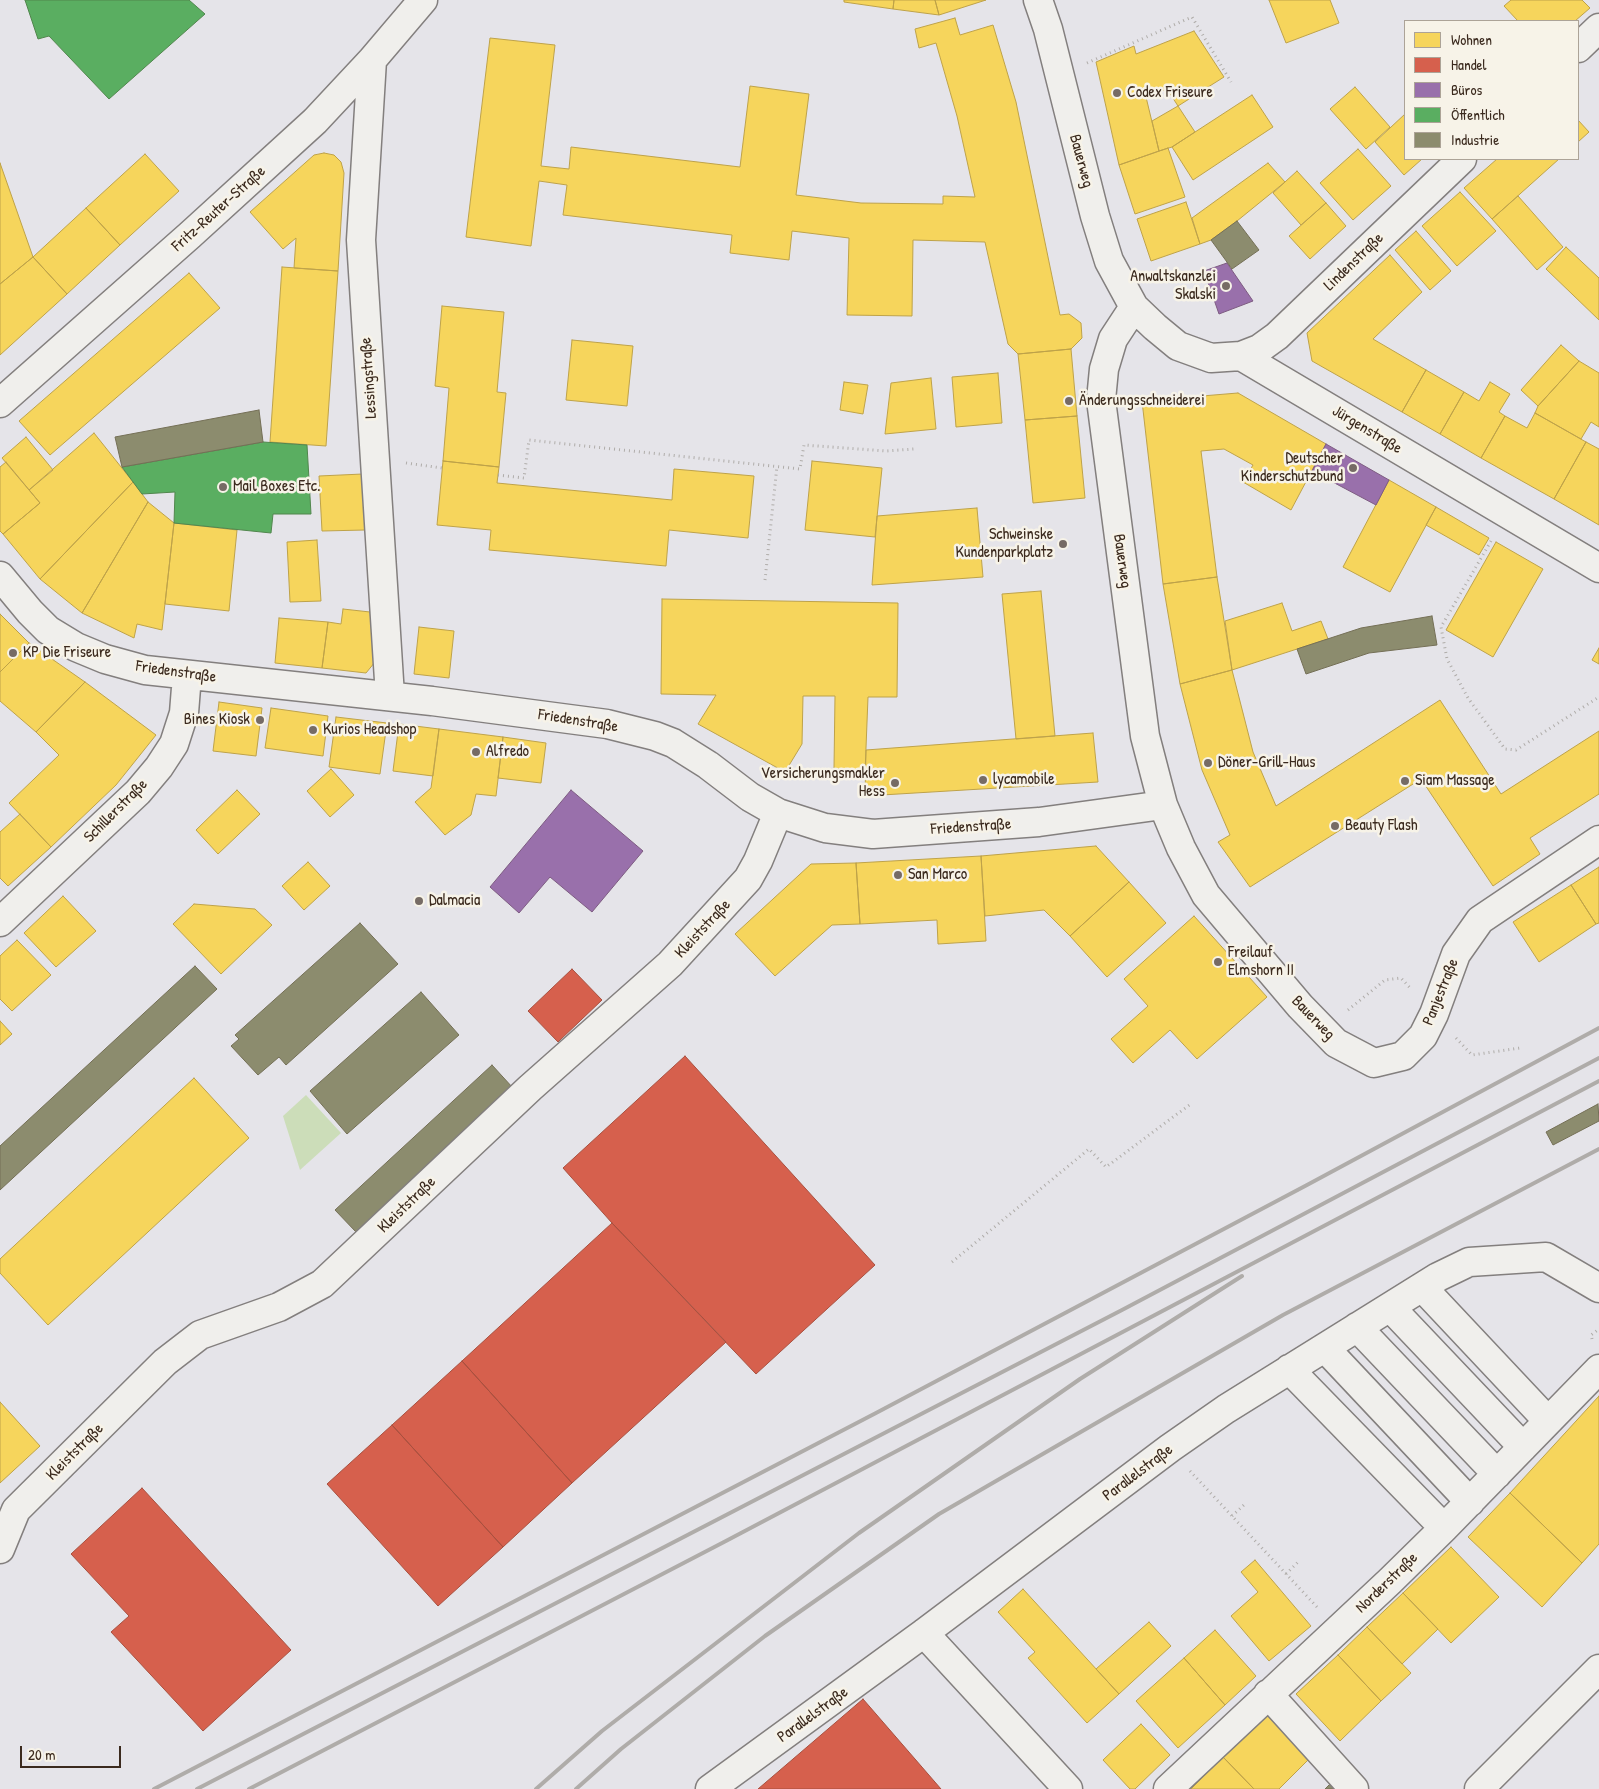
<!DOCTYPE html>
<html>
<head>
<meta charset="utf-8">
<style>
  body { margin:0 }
  #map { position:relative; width:1599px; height:1789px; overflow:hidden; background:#e5e4e9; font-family:"Patrick Hand",sans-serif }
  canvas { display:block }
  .legend { position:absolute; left:1404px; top:20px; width:175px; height:140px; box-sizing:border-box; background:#f7f3e8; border:1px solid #aca397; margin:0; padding:6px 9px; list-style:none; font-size:15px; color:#3b2a1e }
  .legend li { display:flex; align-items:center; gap:10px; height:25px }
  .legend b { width:25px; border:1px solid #aca397 }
  .scale { position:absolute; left:20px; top:1746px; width:101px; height:22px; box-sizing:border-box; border:2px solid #3b2a1e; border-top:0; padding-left:6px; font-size:15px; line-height:18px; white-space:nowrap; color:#3b2a1e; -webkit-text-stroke:4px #f7f3e8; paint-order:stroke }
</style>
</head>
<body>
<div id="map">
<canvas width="1599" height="1789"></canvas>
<ul class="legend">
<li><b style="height:14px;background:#f6d55c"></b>Wohnen</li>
<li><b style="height:14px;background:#d6604d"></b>Handel</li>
<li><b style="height:14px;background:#9970ab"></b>Büros</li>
<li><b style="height:14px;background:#5aae61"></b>Öffentlich</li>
<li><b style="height:14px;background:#8c8c6e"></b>Industrie</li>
</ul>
<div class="scale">20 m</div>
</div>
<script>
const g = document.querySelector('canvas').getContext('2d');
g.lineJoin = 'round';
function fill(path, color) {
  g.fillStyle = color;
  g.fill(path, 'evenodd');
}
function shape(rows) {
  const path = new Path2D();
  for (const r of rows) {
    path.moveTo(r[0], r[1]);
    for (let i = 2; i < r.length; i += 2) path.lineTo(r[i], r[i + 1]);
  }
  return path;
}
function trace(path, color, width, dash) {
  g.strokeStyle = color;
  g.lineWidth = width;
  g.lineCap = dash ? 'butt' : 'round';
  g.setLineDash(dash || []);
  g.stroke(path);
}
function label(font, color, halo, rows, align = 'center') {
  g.font = font + ' "Patrick Hand",sans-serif';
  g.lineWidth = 5;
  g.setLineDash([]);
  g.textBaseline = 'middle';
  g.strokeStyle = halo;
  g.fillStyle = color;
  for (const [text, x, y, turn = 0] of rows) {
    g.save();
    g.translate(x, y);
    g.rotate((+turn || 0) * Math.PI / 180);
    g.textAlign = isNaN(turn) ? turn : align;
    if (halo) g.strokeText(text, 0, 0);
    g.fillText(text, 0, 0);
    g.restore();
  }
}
fill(shape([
  [306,1095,341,1133,300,1170,283,1116]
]), '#ccddb9');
const homes = shape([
  [844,0,894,0,893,9,844,2,844,0],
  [894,0,935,0,939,15,893,9,894,0],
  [935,0,986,0,939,15,935,0],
  [1269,0,1330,0,1339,23,1286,43,1269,0],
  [1511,0,1582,0,1590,8,1575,21,1518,21,1504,6,1511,0],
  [955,18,960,35,993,25,1016,102,1060,315,1069,314,1081,323,1082,338,1071,349,1018,354,1008,344,985,242,913,240,912,316,847,315,849,238,792,231,789,260,730,253,732,235,563,215,567,185,539,181,531,246,466,237,490,38,555,45,541,166,569,169,571,147,740,167,750,86,809,94,796,195,861,203,943,204,943,196,975,197,957,116,936,43,919,48,915,29,955,18],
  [1194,31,1224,77,1178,106,1167,89,1146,97,1159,151,1119,165,1096,62,1134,46,1136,54,1194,31],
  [1355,87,1390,127,1366,149,1330,109,1355,87],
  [1252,95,1273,127,1193,180,1172,147,1252,95],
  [1178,106,1195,132,1172,147,1159,151,1152,121,1178,106],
  [1405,114,1405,159,1422,159,1404,175,1375,142,1405,114],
  [1578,120,1589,132,1578,142,1578,120],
  [1168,148,1185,197,1135,214,1119,165,1168,148],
  [1358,149,1391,186,1353,220,1320,183,1358,149],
  [324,153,334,155,341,162,344,173,338,271,294,268,296,238,283,249,250,212,314,155,324,153],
  [145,154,179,191,120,245,86,208,145,154],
  [1497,159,1559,159,1492,219,1464,188,1497,159],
  [0,163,33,257,0,284,0,163],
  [1268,163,1285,182,1237,221,1211,240,1200,244,1192,218,1268,163],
  [1297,171,1326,203,1301,225,1273,193,1297,171],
  [1460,192,1496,231,1457,266,1422,226,1460,192],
  [1518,196,1563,247,1537,270,1492,219,1518,196],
  [1186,202,1200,244,1151,261,1137,219,1186,202],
  [1326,203,1346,226,1310,259,1289,236,1326,203],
  [86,208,120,245,67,294,33,257,86,208],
  [1416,231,1451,271,1430,290,1395,250,1416,231],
  [1566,247,1599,278,1599,320,1546,269,1566,247],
  [1390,255,1422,292,1373,339,1426,370,1402,412,1312,361,1307,333,1390,255],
  [33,257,67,294,0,355,0,284,33,257],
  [282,267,338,271,326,446,270,442,282,267],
  [189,273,220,308,50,455,19,421,189,273],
  [442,306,504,312,497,392,506,393,499,467,443,461,449,388,435,386,442,306],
  [572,340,633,346,627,406,566,400,572,340],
  [1561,345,1579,361,1538,406,1521,390,1561,345],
  [1071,349,1077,416,1025,420,1018,354,1071,349],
  [1579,361,1599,373,1599,427,1591,422,1581,439,1535,413,1538,406,1579,361],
  [1426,370,1464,392,1440,434,1402,412,1426,370],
  [998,373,1002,423,956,427,952,377,998,373],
  [931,378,936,429,885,434,891,383,931,378],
  [844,382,868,385,863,414,840,410,844,382],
  [1490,382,1510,394,1499,412,1505,416,1481,458,1440,434,1464,392,1479,401,1490,382],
  [1238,393,1326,444,1291,510,1243,482,1253,465,1224,449,1201,451,1217,577,1163,584,1142,401,1238,393],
  [1535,413,1586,442,1554,499,1481,458,1505,416,1527,428,1535,413],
  [1077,416,1085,498,1033,503,1025,420,1077,416],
  [94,433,133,482,40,579,3,534,40,503,29,490,94,433],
  [26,437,53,470,29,490,2,458,26,437],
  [1586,442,1599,449,1599,525,1554,499,1586,442],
  [443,461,499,467,497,483,672,500,674,469,754,476,748,538,669,530,666,566,489,550,491,530,437,525,443,461],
  [812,461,882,468,875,537,805,530,812,461],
  [6,462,40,503,3,534,0,531,0,467,6,462],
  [363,474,365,530,322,531,319,476,363,474],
  [1389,480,1436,507,1390,592,1343,567,1389,480],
  [133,482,148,502,82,613,40,579,133,482],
  [148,502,174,523,162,630,137,624,134,638,82,613,148,502],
  [1436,507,1489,538,1479,555,1426,525,1436,507],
  [977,508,983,577,872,585,877,516,977,508],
  [174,523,237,530,229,611,165,604,174,523],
  [317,540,321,601,290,602,287,542,317,540],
  [1496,542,1543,569,1493,657,1446,630,1496,542],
  [1217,577,1232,670,1180,684,1163,584,1217,577],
  [1041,591,1055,736,1016,739,1002,594,1041,591],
  [662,599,898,603,897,697,868,697,865,773,834,768,835,696,803,696,802,744,785,772,698,724,716,695,661,694,662,599],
  [1282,603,1292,631,1321,621,1328,639,1232,670,1225,621,1282,603],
  [343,609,370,612,375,662,366,673,322,668,328,622,341,624,343,609],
  [0,614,29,643,0,672,0,614],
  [279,618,328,622,322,668,275,663,279,618],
  [419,627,454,631,449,678,414,674,419,627],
  [29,643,85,682,36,732,0,701,0,672,29,643],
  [1599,648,1599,664,1592,660,1599,648],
  [1232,670,1253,752,1276,806,1440,700,1501,794,1599,731,1599,794,1530,838,1540,854,1493,886,1421,779,1250,887,1218,842,1230,835,1202,770,1180,684,1232,670],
  [85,682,156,735,116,785,51,847,9,803,59,755,36,732,85,682],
  [219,702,262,708,256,756,213,751,219,702],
  [271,708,328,716,323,756,265,748,271,708],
  [336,717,387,723,380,774,329,767,336,717],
  [399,724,439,729,433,776,393,771,399,724],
  [439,729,503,737,496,796,476,794,471,815,445,835,415,802,431,788,439,729],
  [1093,733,1098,782,865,796,866,750,1093,733],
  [503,737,546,743,541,783,498,778,503,737],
  [331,769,354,795,330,817,307,791,331,769],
  [237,790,260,814,218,854,196,830,237,790],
  [20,814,51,847,8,886,0,878,0,832,20,814],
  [1096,846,1129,882,1070,936,1044,910,985,916,981,856,1096,846],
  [981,856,986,941,938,944,937,920,860,924,856,863,981,856],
  [308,862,330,886,304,910,282,886,308,862],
  [856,863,860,924,832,925,775,976,735,934,811,864,856,863],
  [1599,867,1599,923,1596,924,1571,885,1599,867],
  [1129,882,1166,923,1107,977,1070,936,1129,882],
  [1571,885,1596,924,1539,962,1513,922,1571,885],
  [63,896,96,931,56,967,24,933,63,896],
  [194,904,255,909,272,925,221,974,173,924,194,904],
  [1194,916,1267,997,1197,1059,1170,1030,1133,1063,1111,1039,1148,1006,1124,979,1194,916],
  [17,940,51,975,12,1011,0,999,0,956,17,940],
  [0,1021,12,1034,0,1045,0,1021],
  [194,1078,249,1138,48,1325,0,1273,0,1259,194,1078],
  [1599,1396,1599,1544,1582,1563,1510,1493,1599,1396],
  [0,1402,40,1446,0,1483,0,1402],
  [1510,1493,1582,1563,1542,1607,1468,1537,1510,1493],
  [1451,1547,1499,1597,1451,1643,1403,1593,1451,1547],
  [1255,1560,1311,1626,1269,1661,1231,1616,1258,1592,1241,1572,1255,1560],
  [1023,1589,1119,1694,1087,1723,1028,1658,1035,1652,998,1612,1023,1589],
  [1403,1593,1438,1629,1402,1664,1367,1627,1403,1593],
  [1149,1622,1171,1646,1119,1694,1096,1669,1149,1622],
  [1367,1627,1411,1673,1381,1701,1338,1655,1367,1627],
  [1215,1630,1256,1676,1225,1705,1184,1658,1215,1630],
  [1338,1655,1381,1701,1340,1741,1296,1694,1338,1655],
  [1184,1658,1225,1705,1178,1748,1136,1701,1184,1658],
  [1267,1715,1309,1759,1279,1789,1254,1789,1223,1757,1267,1715],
  [1141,1724,1170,1755,1135,1789,1130,1789,1103,1760,1141,1724],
  [1223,1757,1254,1789,1191,1789,1223,1757]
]);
fill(homes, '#f6d55c');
trace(homes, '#bea249', 1);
const shops = shape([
  [572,969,602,1000,558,1042,528,1011,572,969],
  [685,1056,875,1265,756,1374,612,1223,563,1168,685,1056],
  [612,1223,726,1342,572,1483,462,1361,612,1223],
  [462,1361,572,1483,503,1547,392,1425,462,1361],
  [392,1425,503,1547,438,1606,327,1484,392,1425],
  [142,1488,291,1650,203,1731,111,1632,129,1616,71,1554,142,1488],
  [863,1699,941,1789,758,1789,863,1699]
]);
fill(shops, '#d6604d');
trace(shops, '#a8503f', 1);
const offices = shape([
  [1227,263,1253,301,1219,314,1204,271,1227,263],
  [1326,444,1389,480,1376,505,1312,471,1326,444],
  [571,790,643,851,592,912,550,877,519,913,490,887,571,790]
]);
fill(offices, '#9970ab');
trace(offices, '#7d5b81', 1);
const public = shape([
  [25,0,189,0,205,14,109,99,49,36,38,39,25,0],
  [263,442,307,445,311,514,273,514,271,533,174,523,175,492,142,494,122,467,263,442]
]);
fill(public, '#5aae61');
trace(public, '#51864d', 1);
const industry = shape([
  [1237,221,1259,250,1232,269,1211,240,1237,221],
  [259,410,263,442,122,467,115,437,259,410],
  [1432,616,1437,645,1369,653,1306,674,1297,649,1361,628,1432,616],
  [360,923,398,964,286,1065,279,1057,258,1075,231,1046,239,1039,235,1035,360,923],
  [195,966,217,989,0,1190,0,1146,195,966],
  [421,992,459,1035,347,1134,310,1091,421,992],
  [492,1065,513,1088,356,1232,335,1210,492,1065],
  [1598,1104,1599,1121,1553,1145,1546,1132,1598,1104],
  [1331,1783,1336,1789,1325,1789,1331,1783]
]);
fill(industry, '#8c8c6e');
trace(industry, '#746f56', 1);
const minor = shape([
  [1038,0,1048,29,1095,216,1109,261,1134,307,1155,327,1178,346,1211,358,1241,356,1599,568],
  [1578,48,1599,28],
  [372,60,361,240,390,696],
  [1134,307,1113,339,1104,369,1101,400,1145,736,1163,805,1181,848,1206,895,1300,1006,1336,1043,1374,1063,1403,1056,1423,1036,1434,1014,1456,954,1480,920,1599,840],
  [1241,356,1259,349,1277,336,1462,159],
  [0,403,190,235,315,121,372,60,423,0],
  [0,576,30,612,48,630,76,647,105,659,145,670,432,701,607,724,655,736,673,743,708,765,750,797,778,813,825,828,873,834,1039,822,1163,805],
  [0,922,138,792,159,767,174,744,184,713,187,675],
  [1422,1287,1548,1421],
  [1390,1307,1523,1447],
  [1357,1327,1497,1474],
  [1325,1348,1470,1502],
  [1289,1369,1444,1528],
  [0,1549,16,1510,165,1362,200,1335,279,1307,322,1284,530,1088,670,964,748,879,758,861,778,813],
  [924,1633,1068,1789],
  [1268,1694,1354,1789],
  [710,1789,924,1633,1170,1448,1226,1409,1438,1277,1469,1262,1546,1257,1599,1288],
  [1168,1789,1390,1581,1444,1528,1599,1369],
  [1479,1789,1599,1669]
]);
trace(minor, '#837f7e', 31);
trace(shape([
  [1087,63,1192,17,1231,82],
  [406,463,442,468],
  [498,475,524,478,529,440,800,469,804,445,886,451,914,449],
  [1491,541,1441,627,1447,659,1468,698,1505,749,1516,750,1599,697],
  [765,580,777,466],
  [1348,1010,1385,980,1401,978,1411,989],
  [1456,1038,1472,1055,1520,1048],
  [952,1262,1089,1149,1106,1167,1192,1103],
  [1592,1339,1591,1335,1599,1329],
  [1190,1471,1317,1607],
  [1232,1516,1246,1503],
  [1286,1574,1300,1560]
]), '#afaca9', 3, [1, 4]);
trace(minor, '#f0efec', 28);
trace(shape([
  [154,1789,876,1413,1307,1185,1599,1028],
  [197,1789,1122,1310,1599,1058],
  [249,1789,724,1542,1599,1081],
  [536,1789,602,1731,859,1533,1080,1379,1242,1276],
  [576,1789,621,1749,765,1636,939,1514,1283,1315,1599,1149]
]), '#afaca9', 4);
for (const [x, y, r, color] of [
  [1117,93,5,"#766b65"],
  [1226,286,5,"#766b65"],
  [1069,401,5,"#766b65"],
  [1353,468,5,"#766b65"],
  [223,487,5,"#766b65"],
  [1063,544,5,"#766b65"],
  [13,653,5,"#766b65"],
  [260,720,5,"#766b65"],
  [313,730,5,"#766b65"],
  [476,752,5,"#766b65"],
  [1208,763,5,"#766b65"],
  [983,780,5,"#766b65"],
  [1405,781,5,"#766b65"],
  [895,783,5,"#766b65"],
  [1335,826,5,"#766b65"],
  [898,875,5,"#766b65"],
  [419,901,5,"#766b65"],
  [1218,962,5,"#766b65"]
]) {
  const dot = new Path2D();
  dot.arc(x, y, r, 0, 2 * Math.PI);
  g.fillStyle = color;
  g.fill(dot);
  trace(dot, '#f7f3e8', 2);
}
label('16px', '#3b2a1e', '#f7f3e8', [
  ["Codex Friseure",1127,93],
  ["Anwaltskanzlei",1216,277,"right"],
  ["Skalski",1216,295,"right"],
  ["Änderungsschneiderei",1079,401],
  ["Deutscher",1343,459,"right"],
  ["Kinderschutzbund",1343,477,"right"],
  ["Mail Boxes Etc.",233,487],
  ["Schweinske",1053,535,"right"],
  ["Kundenparkplatz",1053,553,"right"],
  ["KP Die Friseure",23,653],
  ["Bines Kiosk",250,720,"right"],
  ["Kurios Headshop",323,730],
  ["Alfredo",486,752],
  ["Döner-Grill-Haus",1218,763],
  ["Versicherungsmakler",885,774,"right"],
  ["Hess",885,792,"right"],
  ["lycamobile",993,780],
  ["Siam Massage",1415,781],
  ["Beauty Flash",1345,826],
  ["San Marco",908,875],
  ["Dalmacia",429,901],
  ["Freilauf",1228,953],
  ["Elmshorn II",1228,971]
], 'left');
label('16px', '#3b2a1e', '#f7f3e8', [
  ["Bauerweg",1081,161,75],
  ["Fritz-Reuter-Straße",219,209,-42],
  ["Lindenstraße",1354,262,-44],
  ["Lessingstraße",369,378,-94],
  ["Jürgenstraße",1367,430,31],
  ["Bauerweg",1122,561,82],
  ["Friedenstraße",176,672,8],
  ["Friedenstraße",578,721,9],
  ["Schillerstraße",116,811,-45],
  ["Friedenstraße",971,827,-4],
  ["Kleiststraße",703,929,-47],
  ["Panjestraße",1441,992,-68],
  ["Bauerweg",1313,1018,46],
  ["Kleiststraße",407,1205,-44],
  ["Kleiststraße",75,1452,-45],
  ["Parallelstraße",1138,1473,-37],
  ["Norderstraße",1387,1583,-44],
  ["Parallelstraße",813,1715,-36]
]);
</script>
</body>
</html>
